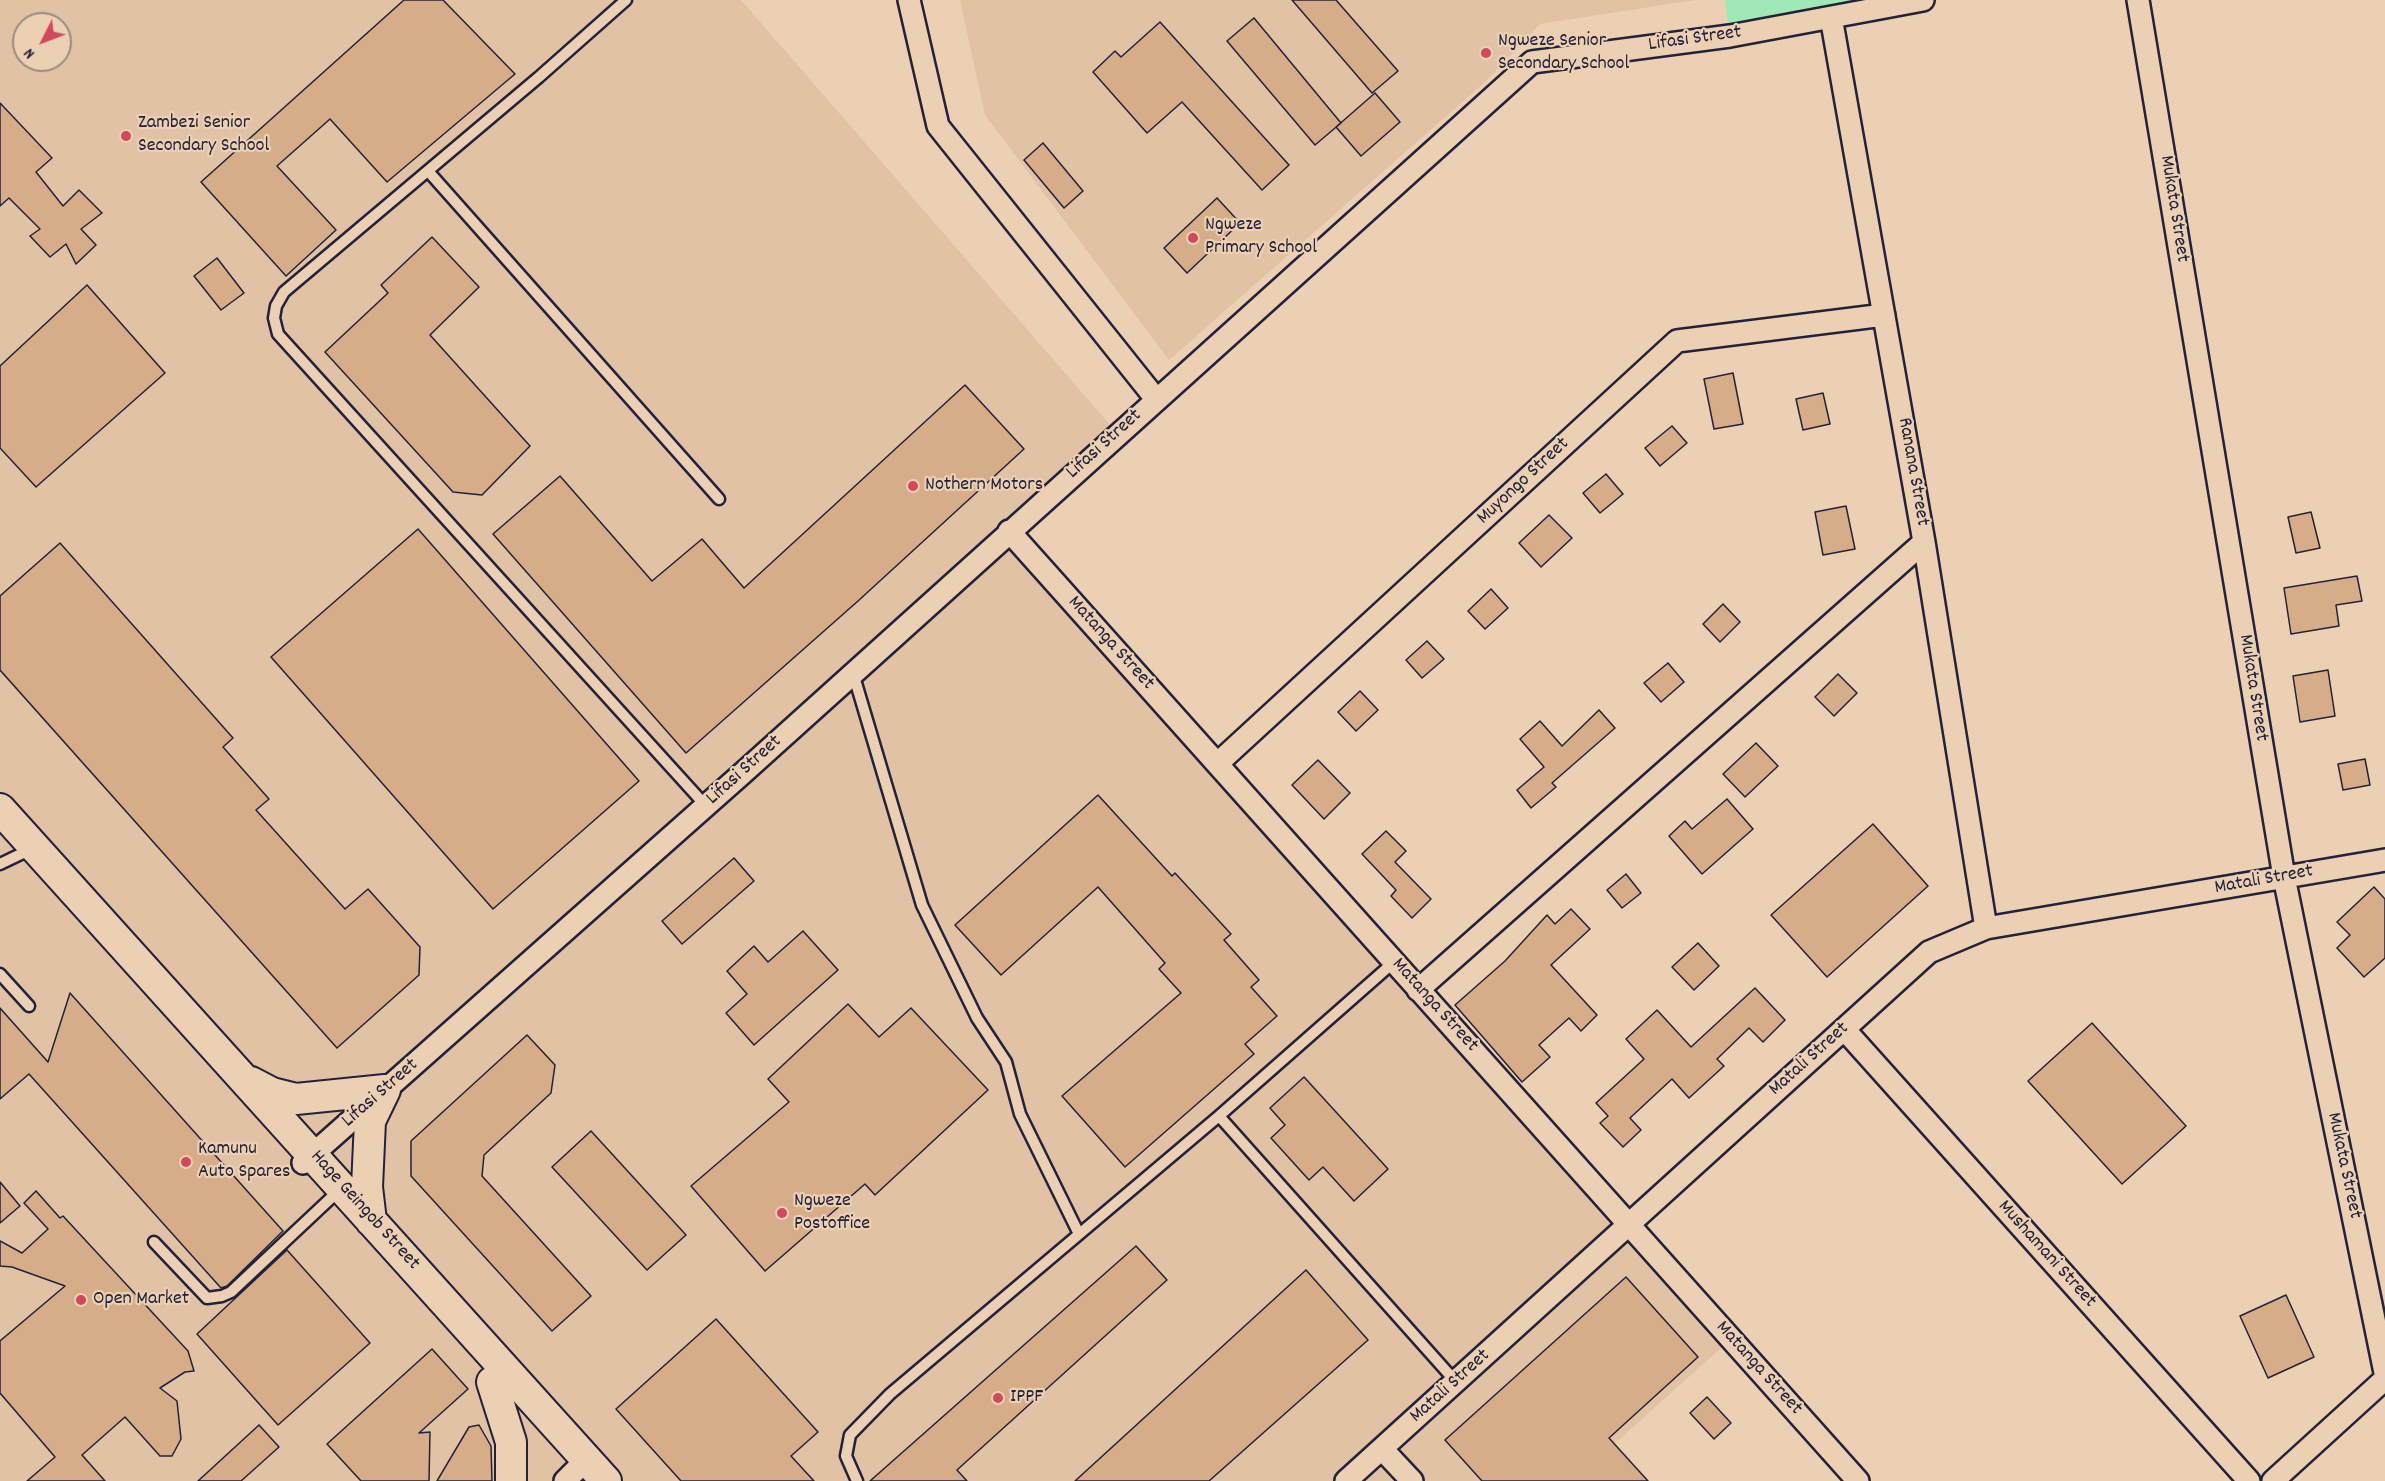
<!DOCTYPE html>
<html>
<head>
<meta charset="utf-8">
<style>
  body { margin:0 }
  #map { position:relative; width:2385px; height:1481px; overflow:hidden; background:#ecd0b3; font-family:Dekko,sans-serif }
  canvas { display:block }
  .north { position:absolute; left:12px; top:12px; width:60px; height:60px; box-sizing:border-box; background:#ecd0b3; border:2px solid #9b8a83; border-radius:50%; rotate:228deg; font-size:16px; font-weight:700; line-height:24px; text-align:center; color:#22223b }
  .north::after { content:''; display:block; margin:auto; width:21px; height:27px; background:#d1495b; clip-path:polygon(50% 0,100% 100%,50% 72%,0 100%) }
</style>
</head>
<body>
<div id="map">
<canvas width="2385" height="1481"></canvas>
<div class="north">N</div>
</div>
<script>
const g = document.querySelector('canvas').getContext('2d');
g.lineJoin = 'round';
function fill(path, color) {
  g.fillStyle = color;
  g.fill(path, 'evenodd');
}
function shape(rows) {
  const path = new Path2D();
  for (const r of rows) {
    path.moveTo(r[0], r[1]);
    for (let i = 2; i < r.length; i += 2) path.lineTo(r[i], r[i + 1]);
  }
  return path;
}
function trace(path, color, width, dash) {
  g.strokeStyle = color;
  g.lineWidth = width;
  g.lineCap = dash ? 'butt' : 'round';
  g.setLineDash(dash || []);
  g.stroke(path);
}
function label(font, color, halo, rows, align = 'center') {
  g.font = font + ' Dekko,sans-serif';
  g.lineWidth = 4.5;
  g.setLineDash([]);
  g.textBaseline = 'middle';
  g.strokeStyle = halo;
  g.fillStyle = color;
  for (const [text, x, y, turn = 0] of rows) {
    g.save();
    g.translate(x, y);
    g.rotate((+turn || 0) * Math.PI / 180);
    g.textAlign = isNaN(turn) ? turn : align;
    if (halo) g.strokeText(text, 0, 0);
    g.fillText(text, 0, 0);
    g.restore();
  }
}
fill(shape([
  [0,0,741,0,1118,434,1010,531,1731,1339,1573,1481,0,1481],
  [24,24,60,24,60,60,24,60],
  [960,0,1695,0,1540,24,1485,82,1169,360,985,115]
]), '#e1c2a4');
fill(shape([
  [1725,0,1898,0,1730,36]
]), '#a0e8b5');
const building = shape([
  [404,0,443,0,515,74,387,182,330,119,277,166,336,230,286,276,201,182,404,0],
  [1292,0,1336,0,1398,71,1372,93,1292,0],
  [1254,18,1341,123,1315,145,1227,41,1254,18],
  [1160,22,1289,165,1262,190,1182,102,1147,133,1093,72,1115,51,1121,57,1160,22],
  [1375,93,1400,122,1361,156,1336,127,1375,93],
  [0,103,52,158,36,172,63,206,79,190,102,213,81,229,96,245,76,264,66,244,50,257,30,236,40,229,9,198,0,206,0,103],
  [1043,143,1083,191,1064,208,1024,160,1043,143],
  [1217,198,1240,223,1187,273,1164,248,1217,198],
  [432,237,479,287,430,335,530,446,482,495,453,492,325,352,388,293,381,285,432,237],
  [217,258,244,293,221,310,194,276,217,258],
  [87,285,165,373,36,487,0,448,0,366,87,285],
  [1733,373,1743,424,1714,429,1704,379,1733,373],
  [965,385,1024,449,858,601,686,753,493,534,560,476,652,581,702,539,744,588,965,385],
  [1823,393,1830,424,1803,430,1796,399,1823,393],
  [1672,426,1687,443,1660,466,1645,448,1672,426],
  [1606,474,1623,494,1600,513,1583,493,1606,474],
  [1846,506,1855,549,1823,555,1815,512,1846,506],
  [2311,512,2320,548,2296,553,2288,517,2311,512],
  [1549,515,1572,538,1541,567,1519,543,1549,515],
  [418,529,639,781,493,909,271,657,418,529],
  [60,543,233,738,223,747,269,799,256,810,345,909,368,889,420,947,419,975,337,1048,0,670,0,596,60,543],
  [2357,576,2362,601,2336,605,2339,626,2291,634,2284,588,2357,576],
  [1491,589,1508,608,1485,629,1468,611,1491,589],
  [1723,604,1740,622,1720,642,1703,624,1723,604],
  [1427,641,1444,659,1422,678,1406,660,1427,641],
  [1668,663,1684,682,1661,702,1644,683,1668,663],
  [2328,670,2335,716,2300,722,2293,676,2328,670],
  [1838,674,1857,693,1834,716,1815,697,1838,674],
  [1360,691,1378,710,1356,731,1338,712,1360,691],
  [1599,710,1615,728,1552,783,1556,787,1531,808,1517,790,1544,767,1520,739,1540,721,1562,746,1599,710],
  [1756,743,1778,766,1745,797,1723,774,1756,743],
  [2365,759,2370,785,2343,790,2338,764,2365,759],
  [1318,760,1350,793,1324,819,1292,785,1318,760],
  [1098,795,1172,876,1175,873,1231,934,1224,940,1259,980,1251,987,1277,1016,1245,1044,1254,1054,1125,1167,1062,1096,1181,993,1159,969,1165,963,1098,887,1001,975,955,925,1098,795],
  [1727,799,1753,829,1702,874,1669,836,1685,821,1692,829,1727,799],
  [1873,824,1928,886,1827,977,1771,915,1873,824],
  [1386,831,1406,851,1395,862,1431,899,1412,918,1391,896,1396,890,1362,854,1386,831],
  [734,858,754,881,682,944,662,921,734,858],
  [1626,874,1641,893,1622,908,1607,890,1626,874],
  [2374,887,2385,899,2385,958,2364,977,2337,948,2350,935,2337,922,2374,887],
  [1571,909,1590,929,1551,965,1597,1015,1581,1031,1569,1018,1539,1045,1550,1057,1522,1082,1455,1005,1505,961,1547,915,1555,924,1571,909],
  [803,931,838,970,754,1045,726,1013,747,994,727,971,754,946,768,962,803,931],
  [1698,943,1719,966,1694,990,1672,967,1698,943],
  [1755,988,1785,1020,1763,1042,1749,1028,1717,1059,1724,1066,1689,1098,1672,1079,1630,1118,1641,1130,1623,1147,1600,1123,1608,1116,1596,1103,1644,1059,1626,1039,1657,1010,1691,1047,1755,988],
  [70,993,283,1231,227,1286,221,1288,29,1074,0,1099,0,1008,48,1062,70,993],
  [848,1004,879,1037,911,1008,988,1090,875,1195,865,1184,765,1271,691,1186,789,1102,768,1079,848,1004],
  [2092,1023,2186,1126,2122,1184,2028,1081,2092,1023],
  [527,1035,555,1065,551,1093,484,1155,482,1176,591,1296,552,1331,411,1176,411,1141,527,1035],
  [1304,1077,1388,1169,1354,1201,1323,1167,1309,1180,1271,1138,1285,1125,1270,1108,1304,1077],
  [591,1131,686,1235,647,1270,552,1167,591,1131],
  [0,1182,20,1206,0,1223,0,1182],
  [36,1191,60,1218,63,1216,188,1351,194,1371,185,1372,160,1388,177,1401,181,1439,172,1456,160,1456,125,1417,82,1455,105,1481,27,1481,55,1457,0,1393,0,1341,65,1286,12,1267,0,1266,0,1241,22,1253,48,1229,24,1203,36,1191],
  [1136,1246,1167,1280,957,1470,967,1481,870,1481,1136,1246],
  [287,1250,370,1343,278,1425,197,1334,287,1250],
  [1306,1270,1368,1340,1209,1481,1075,1481,1306,1270],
  [1626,1277,1698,1357,1609,1438,1648,1481,1482,1481,1445,1440,1626,1277],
  [2286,1295,2314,1357,2268,1378,2240,1316,2286,1295],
  [716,1319,818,1432,791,1456,814,1481,681,1481,616,1409,716,1319],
  [432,1349,468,1389,419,1433,430,1432,429,1481,361,1481,327,1444,432,1349],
  [1707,1397,1731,1423,1714,1439,1690,1413,1707,1397],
  [259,1425,279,1447,241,1481,198,1481,259,1425],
  [479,1425,491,1446,492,1481,437,1481,469,1427,479,1425]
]);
fill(building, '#d6ac89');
trace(building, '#22223b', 1.5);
const lane = shape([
  [626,0,539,77,284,292,276,306,274,318,278,334,287,344,706,806],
  [428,171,719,499],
  [853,673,922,905,977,1018,1006,1062,1020,1114,1079,1234],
  [0,864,23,853],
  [0,974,29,1006],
  [1219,1116,1456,1382],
  [154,1242,207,1298,222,1296,231,1292,331,1198],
  [857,1481,846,1456,850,1435,890,1394,1219,1116,1394,962]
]);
const street = shape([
  [909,0,938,126,1156,399],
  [2138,0,2284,877,2385,1373],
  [1831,17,1924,542,1986,928],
  [1009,531,1858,1481],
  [1217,764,1677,341,1884,315],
  [1418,990,1924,542],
  [1844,1029,2249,1481],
  [303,1163,744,772,1532,62,1730,36,1923,0],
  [1383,1450,1412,1481],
  [565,1481,586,1460],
  [1346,1481,1929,952,1986,928,2385,860],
  [2273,1481,2385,1379]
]);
const secondary = shape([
  [0,809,606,1481],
  [251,1082,272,1093,296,1099,385,1090,370,1121,367,1187,371,1221],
  [492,1382,511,1442,511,1481]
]);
trace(lane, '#22223b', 15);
trace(street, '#22223b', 26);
trace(secondary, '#22223b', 34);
trace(lane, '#ecd0b3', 10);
trace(street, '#ecd0b3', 21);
trace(secondary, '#ecd0b3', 30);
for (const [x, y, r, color] of [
  [1486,53,6,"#d1495b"],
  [126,136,6,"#d1495b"],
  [1193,238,6,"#d1495b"],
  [913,486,6,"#d1495b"],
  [186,1162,6,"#d1495b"],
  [782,1213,6,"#d1495b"],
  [81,1300,6,"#d1495b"],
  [998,1398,6,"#d1495b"]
]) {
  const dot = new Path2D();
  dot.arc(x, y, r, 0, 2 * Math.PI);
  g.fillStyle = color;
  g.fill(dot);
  trace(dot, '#ecd0b3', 2);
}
label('20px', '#22223b', '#ecd0b3', [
  ["Lifasi Street",1695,40,-8],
  ["Mukata Street",2173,209,81],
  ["Lifasi Street",1105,445,-42],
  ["Ranana Street",1912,472,80],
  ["Muyongo Street",1524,482,-43],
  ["Matanga Street",1110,644,48],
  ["Mukata Street",2252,688,81],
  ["Lifasi Street",745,771,-42],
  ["Matali Street",2264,881,-10],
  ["Matanga Street",1434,1006,48],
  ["Matali Street",1810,1060,-42],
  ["Lifasi Street",381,1094,-41],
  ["Mukata Street",2343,1166,78],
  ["Hage Geingob Street",364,1211,48],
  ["Mushamani Street",2046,1255,48],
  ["Matanga Street",1758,1369,48],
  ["Matali Street",1451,1387,-42]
]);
label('20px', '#22223b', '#ecd0b3', [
  ["Ngweze Senior",1498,42],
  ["Secondary School",1498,65],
  ["Zambezi Senior",138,124],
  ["Secondary School",138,147],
  ["Ngweze",1205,226],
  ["Primary School",1205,249],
  ["Nothern Motors",925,486],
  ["Kamunu",198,1150],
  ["Auto Spares",198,1173],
  ["Ngweze",794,1202],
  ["Postoffice",794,1225],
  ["Open Market",93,1300],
  ["IPPF",1010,1398]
], 'left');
</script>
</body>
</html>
